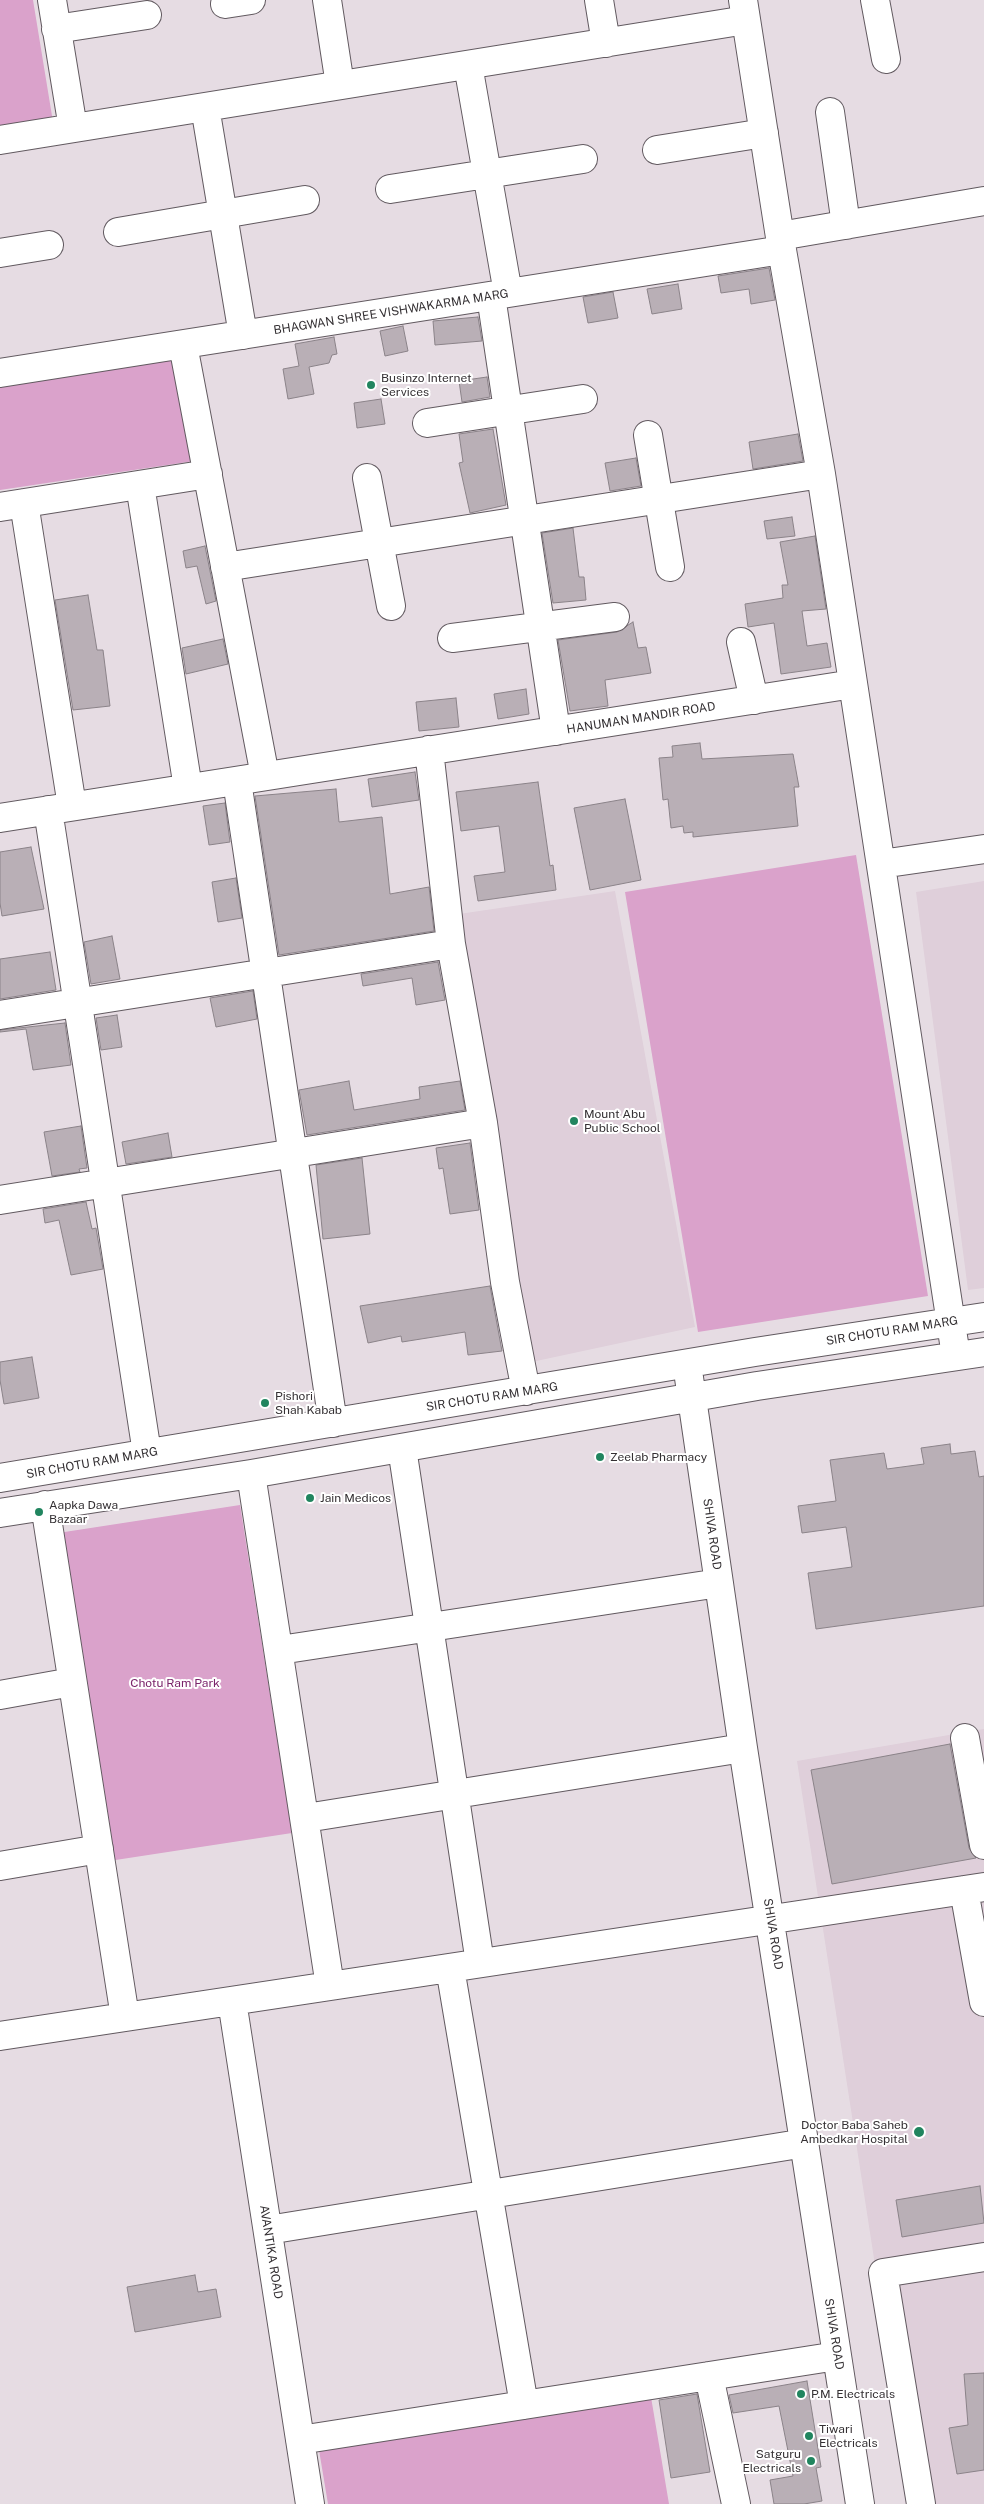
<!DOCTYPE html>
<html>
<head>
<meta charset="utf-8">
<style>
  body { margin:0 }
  canvas { display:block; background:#e6dce3 }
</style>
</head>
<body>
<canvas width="984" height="2504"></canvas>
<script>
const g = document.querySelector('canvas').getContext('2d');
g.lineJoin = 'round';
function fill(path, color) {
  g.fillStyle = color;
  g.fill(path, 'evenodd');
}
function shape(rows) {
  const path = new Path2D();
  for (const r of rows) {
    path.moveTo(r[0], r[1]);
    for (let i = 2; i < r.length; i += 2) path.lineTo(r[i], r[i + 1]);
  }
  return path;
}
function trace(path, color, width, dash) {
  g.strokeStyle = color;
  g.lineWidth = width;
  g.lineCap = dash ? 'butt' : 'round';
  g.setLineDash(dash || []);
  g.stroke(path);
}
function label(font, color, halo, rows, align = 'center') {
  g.font = font + ' "Public Sans",sans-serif';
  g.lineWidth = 4;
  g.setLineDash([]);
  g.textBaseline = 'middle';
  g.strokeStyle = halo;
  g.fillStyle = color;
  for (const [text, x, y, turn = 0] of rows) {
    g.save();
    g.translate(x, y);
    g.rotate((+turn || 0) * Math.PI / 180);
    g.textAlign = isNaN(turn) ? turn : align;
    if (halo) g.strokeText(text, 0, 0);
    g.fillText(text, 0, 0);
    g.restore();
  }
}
fill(shape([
  [984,881,984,1288,968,1290,916,892],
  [615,891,695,1327,527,1363,459,914],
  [984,1729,984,2504,912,2504,797,1761]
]), '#dfcfda');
fill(shape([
  [0,0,33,0,53,122,0,130],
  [177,351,194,461,0,490,0,378],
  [856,855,928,1296,698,1332,625,892],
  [240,1505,292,1833,109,1861,58,1533],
  [651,2397,669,2504,328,2504,319,2450]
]), '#daa2cb');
const building = shape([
  [769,268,775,300,751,304,749,289,721,293,718,276,769,268],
  [678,284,682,309,652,314,647,289,678,284],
  [613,292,618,318,588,323,583,297,613,292],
  [478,317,482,341,435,345,433,321,478,317],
  [403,326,408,351,385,356,380,331,403,326],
  [334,337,337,354,332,355,329,363,309,367,314,394,288,399,283,369,299,366,295,344,334,337],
  [487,377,490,397,462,402,459,381,487,377],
  [381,399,385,424,357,428,354,403,381,399],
  [493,429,506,505,470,513,459,463,463,462,459,434,493,429],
  [798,434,803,461,753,469,749,442,798,434],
  [636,458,641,486,610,491,605,463,636,458],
  [792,517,795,536,767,539,764,521,792,517],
  [573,528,579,577,584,577,586,600,553,603,542,533,573,528],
  [815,536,826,609,802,611,807,646,827,643,831,667,781,674,774,623,748,627,745,604,783,598,782,585,788,585,780,542,815,536],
  [205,546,216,601,206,604,197,566,186,568,183,551,205,546],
  [88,595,97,650,103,650,110,706,73,710,55,600,88,595],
  [633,622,638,648,646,647,651,673,605,680,608,706,570,711,558,640,617,632,633,622],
  [223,639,228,664,186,674,182,648,223,639],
  [526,689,529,714,498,719,494,694,526,689],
  [456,698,459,727,419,731,416,702,456,698],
  [700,743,702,759,793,754,799,787,794,787,798,826,693,837,693,832,684,833,683,826,671,828,668,799,663,800,659,758,673,757,672,746,700,743],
  [415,772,419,800,372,807,368,779,415,772],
  [538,782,550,866,553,865,556,890,478,901,474,876,505,872,499,826,461,831,456,792,538,782],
  [336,789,339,822,382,817,390,894,429,887,434,931,279,955,255,796,336,789],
  [625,799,641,880,590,890,574,808,625,799],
  [225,803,230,842,209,845,203,806,225,803],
  [31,847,44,909,2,916,0,903,0,852,31,847],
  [236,878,242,918,218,922,212,882,236,878],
  [112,936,120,979,91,984,84,942,112,936],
  [50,952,56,990,0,999,0,959,50,952],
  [438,962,445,1000,416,1005,412,978,363,986,361,974,438,962],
  [253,991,257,1019,216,1027,210,998,253,991],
  [117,1015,122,1047,101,1050,96,1018,117,1015],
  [65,1023,71,1065,33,1070,26,1029,0,1032,0,1030,65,1023],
  [349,1081,354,1110,420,1099,419,1087,460,1081,465,1110,307,1135,299,1090,349,1081],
  [81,1126,87,1168,79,1169,80,1172,52,1176,44,1132,81,1126],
  [168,1133,172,1157,126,1164,122,1142,168,1133],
  [470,1143,479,1210,450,1214,443,1168,439,1169,436,1148,470,1143],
  [362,1158,370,1234,323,1239,316,1165,362,1158],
  [86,1202,92,1229,96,1228,103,1269,71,1275,59,1220,45,1223,43,1209,86,1202],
  [490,1286,502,1351,468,1355,465,1332,402,1342,401,1336,368,1343,360,1306,490,1286],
  [32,1357,39,1398,4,1404,0,1380,0,1362,32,1357],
  [950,1444,951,1454,975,1451,979,1477,984,1476,984,1606,816,1629,808,1573,852,1567,846,1527,802,1533,798,1506,836,1501,830,1460,884,1453,887,1469,924,1464,921,1448,950,1444],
  [950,1744,969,1848,976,1858,832,1884,811,1770,950,1744],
  [980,2186,984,2223,902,2237,896,2200,980,2186],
  [195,2275,198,2292,216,2289,221,2317,135,2332,127,2287,195,2275],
  [984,2373,984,2470,957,2474,949,2428,968,2425,964,2374,984,2373],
  [807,2381,821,2467,816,2468,822,2501,804,2504,774,2504,770,2480,793,2476,779,2406,733,2413,729,2395,807,2381],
  [697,2394,710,2472,671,2478,659,2400,697,2394]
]);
fill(building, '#b9afb6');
trace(building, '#8b8389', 1);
const minor = shape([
  [52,0,73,128],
  [327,0,340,85],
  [599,0,606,43],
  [743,0,782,250,821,474,956,1356],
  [875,0,886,59],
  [225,4,251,0],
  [56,29,147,15],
  [468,65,508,293],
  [205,107,243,335],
  [830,112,846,225],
  [0,140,746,20],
  [657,150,764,133],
  [390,189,583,159],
  [118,232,305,200],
  [780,236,984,201],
  [0,253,49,245],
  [491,296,556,731],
  [183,345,265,776],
  [0,373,782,250],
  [427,423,583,399],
  [648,435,670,567],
  [367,478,391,606],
  [140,485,188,788],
  [24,503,72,806],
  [0,507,208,474],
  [225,567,821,474],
  [452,638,615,617],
  [741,642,754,700],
  [429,750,451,944,483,1123,505,1282,526,1391],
  [237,781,333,1423],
  [48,810,147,1453],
  [0,818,853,684],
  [881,864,984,849],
  [0,1015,451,944],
  [0,1200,483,1123],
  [687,1364,743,1748,860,2504],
  [402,1448,480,1963],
  [251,1474,330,1986],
  [0,1478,755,1352,984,1317],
  [45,1505,125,2017],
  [0,1513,251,1474,757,1386,984,1352],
  [280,1650,719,1583],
  [0,1695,72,1682],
  [965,1738,984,1845],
  [306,1818,743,1748],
  [0,1866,99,1849],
  [964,1890,984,2002],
  [450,1968,524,2405],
  [232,2001,310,2504],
  [0,2036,984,1887],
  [268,2230,805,2143],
  [709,2376,736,2504],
  [300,2440,837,2356],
  [921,2504,883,2273,984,2257]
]);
trace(minor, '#625a60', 30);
trace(minor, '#fff', 28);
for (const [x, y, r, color] of [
  [371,385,5,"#21855f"],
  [574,1121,5,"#21855f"],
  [265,1403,5,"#21855f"],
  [600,1457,5,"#21855f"],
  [310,1498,5,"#21855f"],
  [39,1512,5,"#21855f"],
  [919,2132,6,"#21855f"],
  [801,2394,5,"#21855f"],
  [809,2436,5,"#21855f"],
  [811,2461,5,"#21855f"]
]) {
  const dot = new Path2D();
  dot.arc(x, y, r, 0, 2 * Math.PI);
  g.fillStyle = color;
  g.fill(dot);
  trace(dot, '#fff', 2);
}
label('12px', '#343033', '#fff', [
  ["BHAGWAN SHREE VISHWAKARMA MARG",391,312,-9],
  ["HANUMAN MANDIR ROAD",641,718,-9],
  ["SIR CHOTU RAM MARG",892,1331,-9],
  ["SIR CHOTU RAM MARG",492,1397,-9],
  ["SIR CHOTU RAM MARG",92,1463,-10],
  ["SHIVA ROAD",712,1534,82],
  ["SHIVA ROAD",773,1934,81],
  ["AVANTIKA ROAD",271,2252,81],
  ["SHIVA ROAD",834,2334,81]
]);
label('12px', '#343033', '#fff', [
  ["Businzo Internet",381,378],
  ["Services",381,392],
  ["Mount Abu",584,1114],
  ["Public School",584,1128],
  ["Pishori",275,1396],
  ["Shah Kabab",275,1410],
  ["Zeelab Pharmacy",610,1457],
  ["Jain Medicos",320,1498],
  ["Aapka Dawa",49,1505],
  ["Bazaar",49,1519],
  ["Doctor Baba Saheb",908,2125,"right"],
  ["Ambedkar Hospital",908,2139,"right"],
  ["P.M. Electricals",811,2394],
  ["Tiwari",819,2429],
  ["Electricals",819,2443],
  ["Satguru",801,2454,"right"],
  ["Electricals",801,2468,"right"]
], 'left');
label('12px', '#7a246a', '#fff', [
  ["Chotu Ram Park",175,1683]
]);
</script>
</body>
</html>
